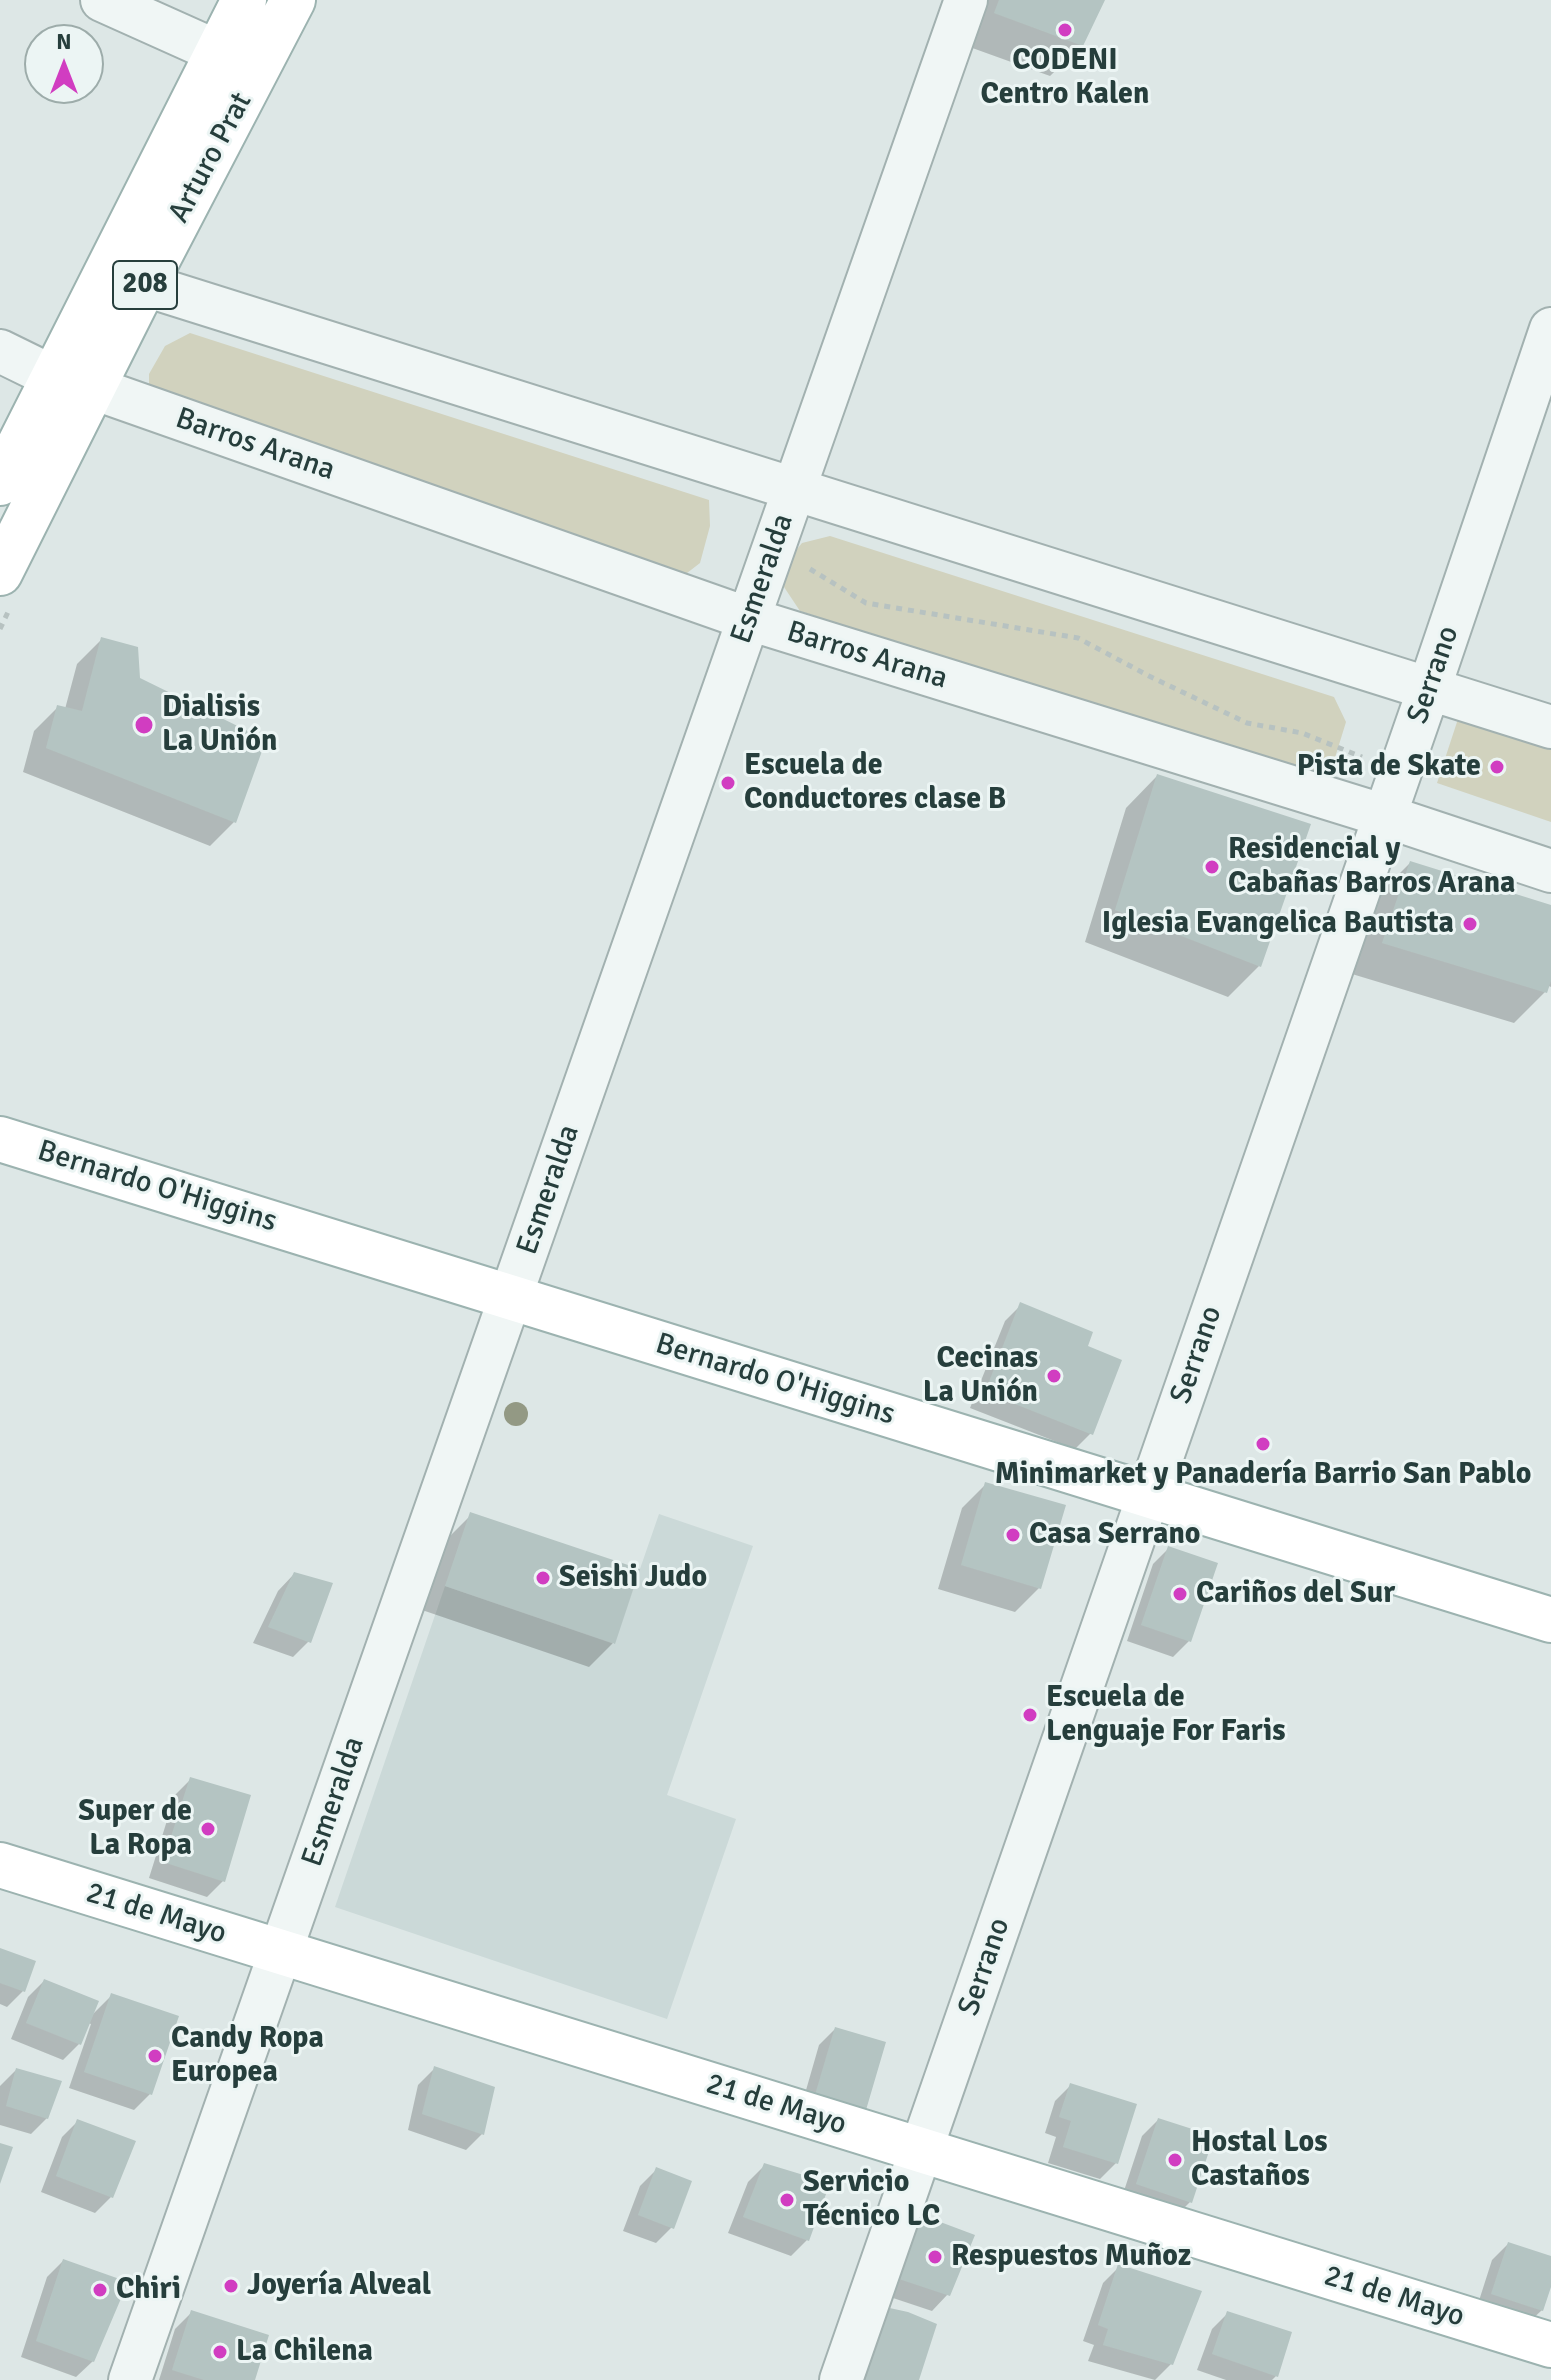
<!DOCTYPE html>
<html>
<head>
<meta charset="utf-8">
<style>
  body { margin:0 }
  #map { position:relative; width:1551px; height:2380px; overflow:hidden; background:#dde7e6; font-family:Signika,sans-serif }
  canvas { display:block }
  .north { position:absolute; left:24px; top:24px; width:80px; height:80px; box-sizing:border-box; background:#ecf5f4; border:2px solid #9dacaa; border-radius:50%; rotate:0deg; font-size:22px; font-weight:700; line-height:32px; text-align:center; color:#263e3c }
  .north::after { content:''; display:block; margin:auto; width:28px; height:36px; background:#d13dc1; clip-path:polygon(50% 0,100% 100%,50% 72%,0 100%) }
</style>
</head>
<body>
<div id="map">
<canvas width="1551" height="2380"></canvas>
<div class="north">N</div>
</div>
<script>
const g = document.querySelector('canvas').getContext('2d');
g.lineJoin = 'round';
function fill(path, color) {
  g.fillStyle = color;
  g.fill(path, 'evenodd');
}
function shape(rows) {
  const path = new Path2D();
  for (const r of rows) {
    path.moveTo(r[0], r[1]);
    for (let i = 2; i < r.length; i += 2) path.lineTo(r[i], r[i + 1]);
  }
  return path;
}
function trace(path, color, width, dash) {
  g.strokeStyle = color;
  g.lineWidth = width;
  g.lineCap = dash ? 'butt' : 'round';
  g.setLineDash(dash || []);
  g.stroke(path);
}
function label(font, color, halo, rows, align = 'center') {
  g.font = font + ' Signika,sans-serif';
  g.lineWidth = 6;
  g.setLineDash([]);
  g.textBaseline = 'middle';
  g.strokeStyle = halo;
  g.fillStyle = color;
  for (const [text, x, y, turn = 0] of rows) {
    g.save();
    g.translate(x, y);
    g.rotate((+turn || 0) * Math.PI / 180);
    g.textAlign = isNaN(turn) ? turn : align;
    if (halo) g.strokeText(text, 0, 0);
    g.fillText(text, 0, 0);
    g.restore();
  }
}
fill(shape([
  [659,1514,753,1546,667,1795,736,1819,667,2019,335,1907,445,1586,614,1644]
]), '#cbd9d8');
fill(shape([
  [190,333,709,500,710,526,700,563,678,580,149,393,149,374,165,346],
  [830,536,1334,697,1346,722,1333,764,1305,777,800,611,782,584,784,565,802,543],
  [1458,719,1551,750,1551,822,1437,783]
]), '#d1d2be');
fill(shape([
  [981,0,1103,0,1082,45,1050,76,964,45],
  [102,639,138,680,263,741,234,822,210,846,23,772,34,731,58,707,65,709,77,664],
  [1157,776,1259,966,1228,997,1085,942,1126,808],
  [1410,863,1551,907,1551,987,1547,985,1545,992,1514,1023,1352,974,1379,894],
  [1021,1305,1085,1347,1091,1433,1075,1449,970,1408,1005,1321],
  [986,1484,1039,1588,1015,1612,938,1589,962,1508],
  [471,1515,613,1643,589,1667,422,1610,447,1539],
  [1169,1548,1189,1641,1173,1657,1127,1641,1153,1564],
  [294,1574,309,1641,293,1657,253,1643,278,1591],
  [191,1779,223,1881,207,1897,149,1878,175,1795],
  [0,1950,23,1991,7,2007,0,2004],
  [44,1981,91,2016,112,1995,150,2094,134,2110,69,2088,91,2024,88,2023,79,2044,63,2060,11,2039,28,1997],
  [835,2029,884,2043,800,2111,819,2045],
  [434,2069,482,2134,466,2150,408,2130,418,2085],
  [16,2070,47,2118,31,2134,0,2125,0,2086],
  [1071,2085,1116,2163,1100,2179,1048,2163,1056,2137,1045,2133,1055,2101],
  [1158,2120,1190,2202,1174,2218,1121,2200,1142,2136],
  [78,2121,111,2197,95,2213,41,2192,62,2137],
  [764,2166,807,2240,791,2256,728,2233,748,2182],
  [656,2170,672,2227,656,2243,623,2231,640,2186],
  [903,2232,948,2294,932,2311,881,2294],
  [1508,2244,1551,2258,1551,2280,1542,2310,1525,2326,1476,2310,1492,2260],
  [63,2261,93,2361,76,2377,21,2357,47,2277],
  [1119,2267,1171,2364,1155,2380,1088,2361,1094,2345,1083,2341,1103,2283],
  [192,2312,252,2380,159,2380,175,2329],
  [1228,2313,1276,2376,1272,2380,1226,2380,1197,2370,1212,2329]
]), '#0003');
fill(shape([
  [999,0,1105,0,1083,46,994,13],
  [101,637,138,647,140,678,266,740,236,823,46,748,57,705,82,711],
  [1157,774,1311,824,1261,967,1115,910],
  [1410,861,1551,905,1551,981,1547,993,1382,943],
  [1020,1302,1093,1332,1088,1346,1122,1360,1093,1435,985,1392],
  [985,1482,1066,1505,1041,1589,961,1565],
  [470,1512,640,1569,615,1644,445,1586],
  [1168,1546,1218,1563,1191,1642,1141,1625],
  [294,1572,333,1583,311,1643,268,1627],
  [190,1777,251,1795,225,1882,163,1862],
  [0,1948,36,1961,25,1992,0,1983],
  [44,1979,99,2001,81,2045,26,2023],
  [111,1993,179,2016,152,2095,84,2072],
  [835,2027,886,2042,866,2110,815,2095],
  [434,2066,495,2087,484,2135,422,2114],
  [16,2068,62,2081,48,2119,6,2106],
  [1070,2083,1137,2104,1118,2164,1063,2147,1071,2121,1059,2117],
  [1158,2118,1214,2136,1192,2203,1136,2184],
  [77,2119,136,2141,113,2198,56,2176],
  [0,2143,13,2147,0,2184],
  [764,2163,830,2183,809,2241,743,2217],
  [656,2167,692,2181,674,2229,638,2215],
  [919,2214,975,2235,950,2296,896,2278],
  [1508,2242,1551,2256,1551,2287,1543,2311,1491,2294],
  [63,2259,128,2282,94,2362,36,2341],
  [1118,2264,1202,2291,1173,2365,1103,2345,1108,2329,1098,2325],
  [885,2307,908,2312,937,2324,919,2380,863,2380],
  [191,2310,269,2335,255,2380,204,2380,172,2370],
  [1227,2311,1292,2332,1278,2377,1212,2354]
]), '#b4c4c2');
const minor = shape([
  [102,0,200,44,216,54],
  [110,274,1551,727],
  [0,351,53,377,93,388,749,619,1385,816,1551,871],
  [130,2380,966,0],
  [841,2380,1429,689,1551,329]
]);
const major = shape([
  [0,483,244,0],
  [0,573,145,284,293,0],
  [0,1139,1551,1620],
  [0,1865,1551,2345]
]);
trace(minor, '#a2b1b0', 46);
trace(major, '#9cb3b0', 48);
trace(shape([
  [810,569,866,603,1078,638,1149,676,1247,723,1302,733,1362,757],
  [0,629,8,612]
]), '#b7c2c1', 5, [6, 6]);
trace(minor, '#f0f6f5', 42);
trace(major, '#fff', 44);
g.fillStyle = '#939984';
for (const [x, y] of [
  [516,1414]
]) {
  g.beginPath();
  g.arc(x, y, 12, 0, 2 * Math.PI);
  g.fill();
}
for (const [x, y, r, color] of [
  [1065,30,8,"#d13dc1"],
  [144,725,10,"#d13dc1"],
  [1497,767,8,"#d13dc1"],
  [728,783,8,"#d13dc1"],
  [1212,867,8,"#d13dc1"],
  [1470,924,8,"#d13dc1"],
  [1054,1376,8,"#d13dc1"],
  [1263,1444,8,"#d13dc1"],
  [1013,1535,8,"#d13dc1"],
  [543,1578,8,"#d13dc1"],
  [1180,1594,8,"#d13dc1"],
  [1030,1715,8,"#d13dc1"],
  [208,1829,8,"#d13dc1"],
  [155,2056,8,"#d13dc1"],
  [1175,2160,8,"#d13dc1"],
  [787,2200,8,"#d13dc1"],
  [935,2257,8,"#d13dc1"],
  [231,2286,8,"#d13dc1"],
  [100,2290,8,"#d13dc1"],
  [220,2352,8,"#d13dc1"]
]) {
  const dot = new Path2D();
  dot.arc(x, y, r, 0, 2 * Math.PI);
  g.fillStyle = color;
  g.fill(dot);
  trace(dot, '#ecf5f4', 3);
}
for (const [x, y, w] of [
  [145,285,64]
]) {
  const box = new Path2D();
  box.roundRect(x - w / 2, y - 24, w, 48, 6);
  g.fillStyle = '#ecf5f4';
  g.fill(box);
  trace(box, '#263e3c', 2);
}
label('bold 28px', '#263e3c', null, [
  ["208",145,285]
]);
label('bold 30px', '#263e3c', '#ecf5f4', [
  ["CODENI",1065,61,"center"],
  ["Centro Kalen",1065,95,"center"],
  ["Dialisis",162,708],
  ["La Unión",162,742],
  ["Escuela de",744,766],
  ["Conductores clase B",744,800],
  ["Pista de Skate",1481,767,"right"],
  ["Residencial y",1228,850],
  ["Cabañas Barros Arana",1228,884],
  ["Iglesia Evangelica Bautista",1454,924,"right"],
  ["Cecinas",1038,1359,"right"],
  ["La Unión",1038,1393,"right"],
  ["Minimarket y Panadería Barrio San Pablo",1263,1475,"center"],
  ["Casa Serrano",1029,1535],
  ["Seishi Judo",559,1578],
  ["Cariños del Sur",1196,1594],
  ["Escuela de",1046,1698],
  ["Lenguaje For Faris",1046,1732],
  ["Super de",192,1812,"right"],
  ["La Ropa",192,1846,"right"],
  ["Candy Ropa",171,2039],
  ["Europea",171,2073],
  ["Hostal Los",1191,2143],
  ["Castaños",1191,2177],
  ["Servicio",803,2183],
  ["Técnico LC",803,2217],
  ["Respuestos Muñoz",951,2257],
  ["Joyería Alveal",247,2286],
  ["Chiri",116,2290],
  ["La Chilena",236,2352]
], 'left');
label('30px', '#263e3c', '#ecf5f4', [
  ["Arturo Prat",211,158,-62],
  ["Barros Arana",255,445,19],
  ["Esmeralda",763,579,-71],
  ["Barros Arana",867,656,17],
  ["Serrano",1434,675,-71],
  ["Bernardo O'Higgins",157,1187,17],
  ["Esmeralda",549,1190,-71],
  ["Serrano",1197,1355,-71],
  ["Bernardo O'Higgins",775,1380,17],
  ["Esmeralda",334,1802,-71],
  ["21 de Mayo",156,1914,17],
  ["Serrano",985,1967,-71],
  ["21 de Mayo",776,2105,17],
  ["21 de Mayo",1394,2297,17]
]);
</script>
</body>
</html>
